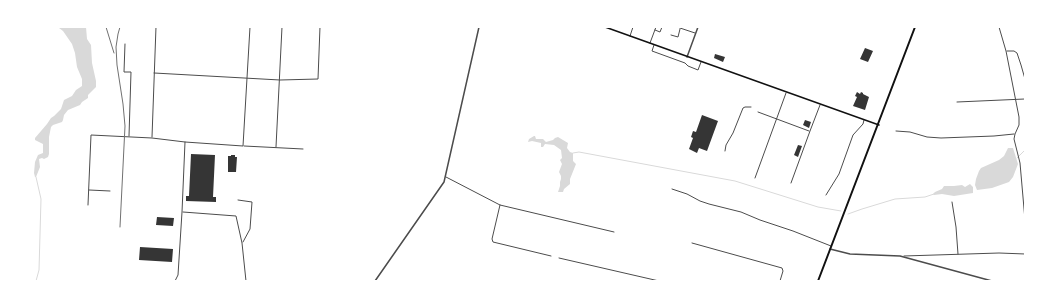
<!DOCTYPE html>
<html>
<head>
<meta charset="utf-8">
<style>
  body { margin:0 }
  #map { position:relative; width:1052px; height:308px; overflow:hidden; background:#fff; font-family:"Exo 2",sans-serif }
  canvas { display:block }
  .frame { position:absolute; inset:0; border:28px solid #fff; pointer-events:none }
</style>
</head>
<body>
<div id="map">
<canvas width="1052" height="308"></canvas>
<div class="frame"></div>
</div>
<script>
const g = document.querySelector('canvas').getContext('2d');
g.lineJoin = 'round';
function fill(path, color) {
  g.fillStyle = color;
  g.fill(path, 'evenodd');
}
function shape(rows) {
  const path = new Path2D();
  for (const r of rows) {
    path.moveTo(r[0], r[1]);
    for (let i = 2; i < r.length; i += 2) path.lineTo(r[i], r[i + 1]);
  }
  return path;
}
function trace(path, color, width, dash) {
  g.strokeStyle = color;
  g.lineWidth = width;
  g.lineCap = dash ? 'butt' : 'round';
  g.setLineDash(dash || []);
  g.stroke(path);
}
fill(shape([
  [53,27,86,27,87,39,91,45,92,63,96,81,96,87,88,95,88,98,82,102,80,105,68,110,64,115,63,120,62,122,53,125,51,127,49,137,49,154,48,157,44,159,42,158,39,159,40,167,36,177,35,177,34,173,35,162,38,155,43,153,43,144,35,140,35,138,47,124,51,118,54,116,61,109,64,100,72,96,76,90,82,86,82,79,77,67,75,53,72,44,63,31,59,28],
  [534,136,535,136,536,139,543,139,546,142,553,140,555,138,558,137,568,143,567,148,570,152,573,153,573,161,576,164,570,179,570,184,564,189,563,192,558,192,560,186,560,182,561,179,561,176,559,172,562,164,560,160,562,158,561,150,554,145,545,144,543,147,541,147,541,143,532,141,528,142,529,139],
  [1008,148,1013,148,1018,164,1013,177,1009,182,992,188,977,190,975,185,976,179,979,171,981,168,999,160,1004,156],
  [970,184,973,187,973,193,954,196,942,194,934,195,933,194,935,192,942,189,944,186,954,186,962,185,965,187]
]), '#d9d9d9');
trace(shape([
  [573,153,579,152,735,181,818,207,841,211],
  [1017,158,1025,150],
  [36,177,41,199,39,270,36,281],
  [848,214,862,209,895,199,925,197,934,194]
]), '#d9d9d9', 1);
fill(shape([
  [865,48,873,51,868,62,860,59],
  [715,54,725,57,723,62,714,58],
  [857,92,860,94,861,92,863,93,863,94,869,97,865,110,853,106,857,97,855,96],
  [702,115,718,121,707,151,699,148,697,153,689,149,693,138,691,137,693,131,696,132],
  [805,120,811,122,809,128,803,125],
  [798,145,802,146,798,157,794,155],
  [191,154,215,155,213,197,216,197,216,202,186,201,186,196,189,196],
  [231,155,235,155,235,157,237,157,236,172,228,172,228,156,231,156],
  [157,217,174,218,173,226,156,225],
  [140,247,173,249,172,262,139,260]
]), '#353535');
trace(shape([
  [677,27,695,33],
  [999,27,1006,51,1019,117,1019,125,1015,134,1014,139,1020,163,1025,220],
  [655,30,660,32,662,27],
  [671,35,678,37,680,29],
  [630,36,633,27],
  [650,43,656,27],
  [125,44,124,72,131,72,129,136],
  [654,45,652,51,685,63,688,66,698,70,701,62],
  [1007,51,1014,51,1017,53,1021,65,1025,79],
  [154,73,280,80,318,79,320,27],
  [957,102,1025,99],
  [758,112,809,131],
  [896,131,910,132,927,137,941,138,994,136,1014,134],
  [152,137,156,27],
  [244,146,303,149],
  [276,147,282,27],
  [725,151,726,145,733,133,743,108,745,107,751,107],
  [446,177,500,205,614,232],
  [755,178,786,93],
  [791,183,810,131,820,105],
  [672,189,687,194,700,201,709,204,741,212,760,220,793,231,831,246],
  [89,190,110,191],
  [826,195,839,174,853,135,863,124,864,120],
  [238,200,252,202,250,229,243,242],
  [952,202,956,227,958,254],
  [88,205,91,135,152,138,185,142,243,146,250,27],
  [500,205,492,239,493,242,551,256],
  [183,212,236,216,242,243,246,281],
  [692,243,782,268,783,271,780,281],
  [904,256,999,253,1025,254],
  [559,258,659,281],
  [175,281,178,275,182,212,185,142]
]), '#4c4c4c', 1);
trace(shape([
  [687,57,698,27],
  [830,249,850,254,900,256,992,281],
  [375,281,444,182,479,27]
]), '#4c4c4c', 1.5);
trace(shape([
  [605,27,879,125]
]), '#111', 1.5);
trace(shape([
  [818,281,915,27]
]), '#111', 2);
trace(shape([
  [106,27,114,53],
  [120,227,125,126,123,104,117,65,116,47,118,34,120,27]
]), '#707070', 1);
</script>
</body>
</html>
